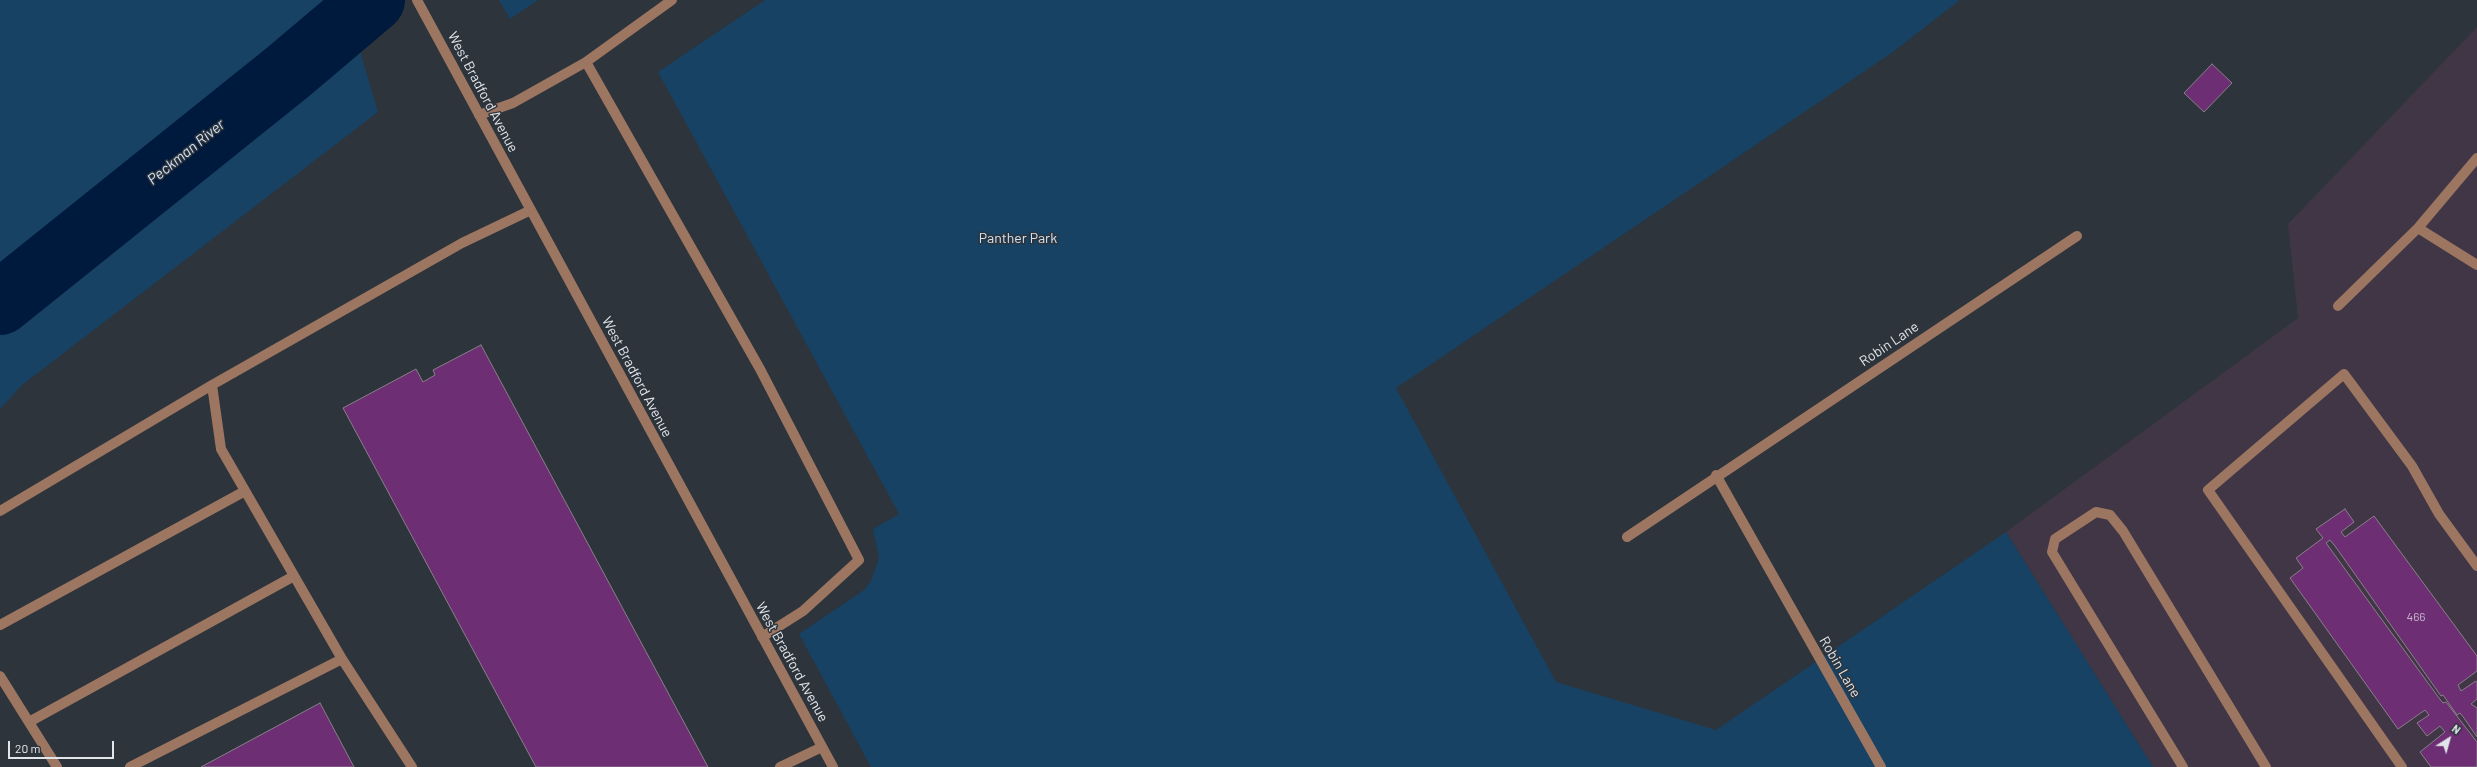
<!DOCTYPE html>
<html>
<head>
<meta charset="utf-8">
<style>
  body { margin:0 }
  #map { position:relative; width:2477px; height:767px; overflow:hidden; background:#2d343b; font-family:Barlow,sans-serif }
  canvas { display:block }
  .north { position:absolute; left:2429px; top:719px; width:40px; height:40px; -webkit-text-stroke:3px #2d343b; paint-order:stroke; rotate:37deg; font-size:11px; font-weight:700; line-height:16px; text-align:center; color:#e1e6eb }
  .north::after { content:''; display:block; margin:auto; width:14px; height:18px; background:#e1e6eb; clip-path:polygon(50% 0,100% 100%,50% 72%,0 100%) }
  .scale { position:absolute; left:8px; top:741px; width:106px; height:18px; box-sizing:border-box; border:2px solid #e1e6eb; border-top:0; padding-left:5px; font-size:12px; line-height:14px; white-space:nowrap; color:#e1e6eb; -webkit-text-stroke:3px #2d343b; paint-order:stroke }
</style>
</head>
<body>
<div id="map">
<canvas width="2477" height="767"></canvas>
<div class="north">N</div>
<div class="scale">20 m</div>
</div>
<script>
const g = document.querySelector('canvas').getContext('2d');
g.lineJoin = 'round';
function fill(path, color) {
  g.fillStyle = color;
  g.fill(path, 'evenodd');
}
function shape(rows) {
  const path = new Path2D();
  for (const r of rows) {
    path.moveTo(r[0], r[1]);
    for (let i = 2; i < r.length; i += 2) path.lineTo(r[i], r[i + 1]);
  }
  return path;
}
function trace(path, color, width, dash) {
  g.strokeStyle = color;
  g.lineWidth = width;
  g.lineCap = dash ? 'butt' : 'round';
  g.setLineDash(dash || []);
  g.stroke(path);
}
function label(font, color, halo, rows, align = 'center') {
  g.font = font + ' Barlow,sans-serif';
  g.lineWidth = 3;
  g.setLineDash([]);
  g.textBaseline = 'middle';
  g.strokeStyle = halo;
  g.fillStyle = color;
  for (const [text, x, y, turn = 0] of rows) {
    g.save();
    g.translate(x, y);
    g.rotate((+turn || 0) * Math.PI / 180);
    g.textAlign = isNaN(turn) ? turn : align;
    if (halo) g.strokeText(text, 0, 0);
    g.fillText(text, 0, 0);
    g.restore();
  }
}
fill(shape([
  [2477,27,2477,767,2153,767,2006,532,2298,318,2288,224]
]), '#403646');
fill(shape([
  [0,0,345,0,378,112,22,385,0,409],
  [499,0,538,0,510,19],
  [765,0,1960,0,1893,52,1396,388,1556,682,1716,730,2006,532,2153,767,871,767,799,634,864,590,871,581,879,558,873,529,899,514,658,72]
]), '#174264');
trace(shape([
  [0,303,288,72,373,0]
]), '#001a3e', 64);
const building = shape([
  [2212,64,2232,83,2204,112,2184,93,2212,64],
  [481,345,708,767,536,767,343,408,416,369,423,382,435,375,433,370,481,345],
  [2345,509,2354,522,2341,532,2345,537,2374,516,2477,656,2477,671,2458,685,2461,691,2476,681,2477,683,2477,699,2471,704,2477,708,2477,737,2464,718,2460,713,2457,715,2443,695,2441,696,2335,546,2330,540,2326,543,2439,698,2443,703,2446,702,2477,742,2477,767,2431,767,2420,752,2445,732,2440,726,2427,736,2417,723,2429,715,2425,710,2398,729,2290,578,2303,568,2296,558,2323,538,2316,529,2345,509],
  [320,703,354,767,201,767,320,703]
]);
fill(building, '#6d2e73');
trace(building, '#888089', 1);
trace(shape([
  [417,0,833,767],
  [586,62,672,0],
  [479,115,513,103,586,62,760,369,859,560,803,611,762,637],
  [2418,228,2477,265],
  [2338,306,2418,228,2477,158],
  [1716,475,1881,767],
  [0,511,212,385],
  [1627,537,2077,236],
  [0,625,245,491],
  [0,676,57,767],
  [29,722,294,576],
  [130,767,342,659],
  [412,767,342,659,221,449,212,385,462,243,531,210],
  [780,767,822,747],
  [2183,767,2052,552,2055,539,2096,512,2110,515,2123,531,2266,767],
  [2402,767,2208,490,2344,374,2412,466,2439,514,2477,566]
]), '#9d7661', 10);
label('12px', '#c4b8cd', null, [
  ["466",2416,617]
]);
label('14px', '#e1e6eb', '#2d343b', [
  ["West Bradford Avenue",483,92,62],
  ["Robin Lane",1889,344,-34],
  ["West Bradford Avenue",637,377,62],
  ["West Bradford Avenue",792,662,61],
  ["Robin Lane",1840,667,60]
]);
label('14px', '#d1e4f6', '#2d343b', [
  ["Panther Park",1018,238]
]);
label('italic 15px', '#d2e1f5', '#2d343b', [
  ["Peckman River",186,152,-39]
]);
</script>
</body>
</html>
